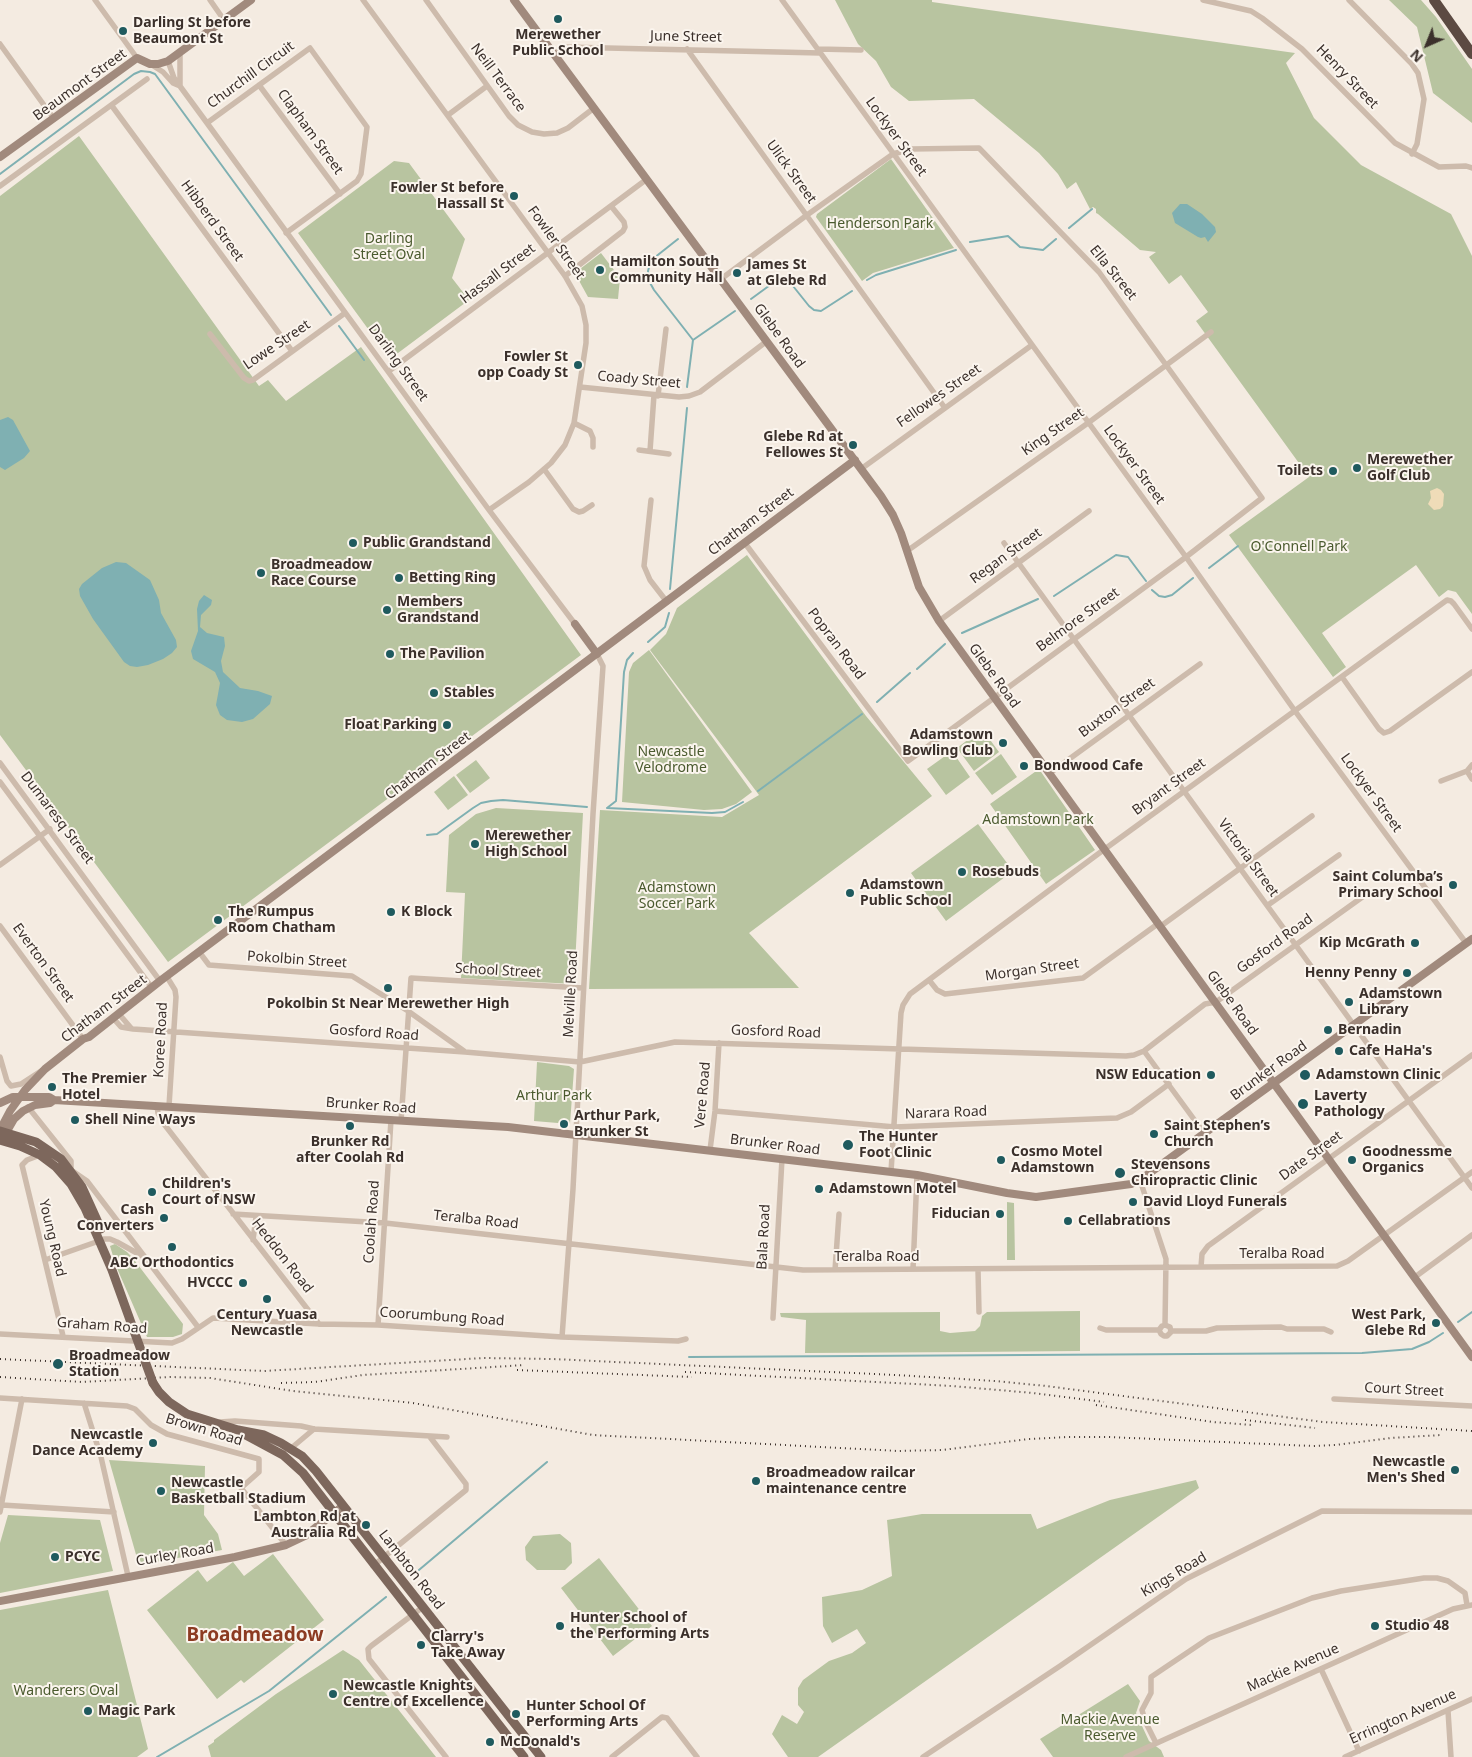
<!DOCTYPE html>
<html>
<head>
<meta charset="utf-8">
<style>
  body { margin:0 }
  #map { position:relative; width:1472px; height:1757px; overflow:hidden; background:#f4ebe1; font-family:"Noto Sans",sans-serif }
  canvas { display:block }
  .north { position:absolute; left:1402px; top:20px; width:50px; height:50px; -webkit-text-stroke:4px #fbf5ee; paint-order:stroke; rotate:224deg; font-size:14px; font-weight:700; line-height:20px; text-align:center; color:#3b302b }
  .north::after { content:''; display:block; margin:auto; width:18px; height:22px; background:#3b302b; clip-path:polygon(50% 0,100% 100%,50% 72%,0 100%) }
</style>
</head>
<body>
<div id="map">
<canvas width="1472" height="1757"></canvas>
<div class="north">N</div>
</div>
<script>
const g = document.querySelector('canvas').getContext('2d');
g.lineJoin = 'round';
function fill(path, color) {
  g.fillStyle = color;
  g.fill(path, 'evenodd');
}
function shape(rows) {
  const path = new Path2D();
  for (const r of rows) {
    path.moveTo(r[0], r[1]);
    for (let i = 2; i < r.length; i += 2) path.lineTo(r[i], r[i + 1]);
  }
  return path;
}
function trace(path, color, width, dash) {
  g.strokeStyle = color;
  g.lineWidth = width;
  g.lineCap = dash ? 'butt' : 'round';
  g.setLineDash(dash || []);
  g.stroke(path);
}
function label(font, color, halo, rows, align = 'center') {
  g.font = font + ' "Noto Sans",sans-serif';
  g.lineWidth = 4;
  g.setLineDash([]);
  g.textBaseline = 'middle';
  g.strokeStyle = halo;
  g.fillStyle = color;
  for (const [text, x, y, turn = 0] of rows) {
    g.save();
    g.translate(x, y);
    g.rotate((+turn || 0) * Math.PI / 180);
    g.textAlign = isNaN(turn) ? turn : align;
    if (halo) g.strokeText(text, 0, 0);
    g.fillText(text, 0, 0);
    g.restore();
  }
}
fill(shape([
  [835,0,932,0,932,2,1295,53,1286,63,1314,118,1361,165,1451,214,1472,256,1472,614,1456,592,1448,590,1439,597,1416,565,1322,633,1346,667,1333,677,1229,535,1309,477,1196,321,1208,312,1181,275,1169,284,1149,257,1156,252,1140,250,1098,214,1096,213,1096,209,1093,207,1090,209,1076,182,1067,189,1058,174,1039,153,974,99,909,101,891,87,876,61,858,44],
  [1389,0,1421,0,1436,17,1472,69,1472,123,1433,93,1417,27],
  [79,136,259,386,268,380,286,401,361,347,581,655,168,962,0,735,0,196],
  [891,159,954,248,873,273,862,281,816,217,817,214],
  [394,161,409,163,465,239,452,278,469,300,390,359,298,233],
  [601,253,620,278,618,299,588,297,577,277,576,272],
  [747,555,866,716,932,796,749,933,799,988,589,989,600,810,722,817,759,795,650,650,666,634,677,608],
  [649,650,752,792,736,804,722,809,704,810,622,802,629,672,633,663],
  [982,729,999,752,974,771,957,748],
  [952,751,970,777,946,795,927,769],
  [1001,754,1017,777,992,795,975,773],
  [476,760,490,778,470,793,456,775],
  [1039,769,1095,850,1046,884,990,804],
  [454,776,468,795,448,810,434,792],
  [496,808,583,813,574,984,461,978,465,893,446,892,449,835,476,814],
  [978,824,1013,871,946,921,911,873],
  [537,1062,569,1066,574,1069,570,1124,534,1121],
  [1007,1202,1014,1203,1015,1260,1007,1260],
  [115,1244,127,1252,132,1257,183,1324,182,1334,173,1337,147,1337,116,1266,110,1246],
  [1080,1311,1080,1351,967,1352,805,1353,806,1320,781,1317,780,1313,940,1312,940,1331,950,1333,975,1331,980,1326,982,1316,987,1312],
  [109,1460,205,1466,204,1515,218,1534,222,1550,139,1565],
  [1196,1480,1199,1488,818,1757,788,1757,772,1734,782,1715,797,1724,804,1712,798,1705,798,1688,803,1680,829,1661,852,1653,866,1643,857,1629,832,1643,823,1626,822,1597,862,1590,892,1576,887,1520,922,1514,1031,1514,1037,1529,1110,1500],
  [8,1515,100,1520,113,1571,0,1593,0,1543],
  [560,1534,571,1543,572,1563,565,1570,537,1570,526,1560,525,1547,533,1536],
  [273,1554,324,1620,244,1683,241,1680,217,1699,147,1610,198,1570,207,1582,233,1562,244,1576],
  [599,1558,652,1626,613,1656,561,1588],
  [108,1590,148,1749,137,1757,0,1757,0,1610],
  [343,1650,359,1660,436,1757,211,1757,208,1746,214,1742,214,1740,276,1694],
  [1128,1684,1140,1701,1136,1713,1149,1741,1161,1750,1164,1757,1053,1757,1040,1739]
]), '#b8c4a0');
fill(shape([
  [1437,488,1441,490,1444,494,1443,506,1440,509,1434,510,1428,504,1431,498,1430,491]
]), '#efdcb8');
fill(shape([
  [1180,204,1187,204,1202,214,1215,227,1216,232,1208,242,1205,237,1201,238,1198,237,1175,223,1172,213],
  [8,417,13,420,30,451,24,458,5,470,0,467,0,420],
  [116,562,126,563,150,580,159,600,161,613,176,640,177,647,172,653,163,659,148,665,137,667,130,666,124,662,93,619,80,596,79,589,82,584,102,568],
  [204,595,212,600,211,605,201,615,200,627,207,633,224,637,225,646,221,661,223,672,240,688,258,691,272,696,270,704,253,719,242,722,227,720,220,715,216,705,220,683,215,672,193,659,191,651,198,631,197,609,199,601]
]), '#7fb0b2');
trace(shape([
  [0,174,134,74,141,71,150,72,155,74,331,315],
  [1069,228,1092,209],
  [678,239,654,258,650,264,648,271,649,281,654,290,693,340,687,387],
  [970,242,1008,236,1020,247,1043,250,1056,239],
  [867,280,876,275,956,250],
  [751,299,777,280,782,279,789,281,809,306,814,310,821,311,852,291],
  [339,326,364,360],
  [693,340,735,311],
  [1209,568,1238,546],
  [670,589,687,408],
  [1152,590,1159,596,1165,597,1172,595,1193,578],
  [1054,596,1116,555,1128,557,1146,581],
  [962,633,1038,599],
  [648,642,665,627,669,613],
  [917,669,945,644],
  [877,702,910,673],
  [758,791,862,714],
  [607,808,616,801,624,672,627,660,633,653],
  [607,808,712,813,725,812,743,802],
  [427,835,437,834,473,808,481,803,491,801,503,800,587,807],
  [1458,1322,1472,1312],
  [689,1357,1362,1353,1412,1349,1429,1342,1443,1333],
  [413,1575,547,1462],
  [157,1757,269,1691,386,1597]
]), '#7fb0b2', 2);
trace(shape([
  [95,0,137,58],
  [210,0,224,20],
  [363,0,565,276,582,306,586,325,586,343,574,423,565,445,551,463,529,482,489,510],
  [426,0,509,116,518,125,532,132,544,134,557,133,568,128,594,108],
  [782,0,1186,557,1295,711,1466,943],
  [1203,0,1251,11,1262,18,1302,49,1395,143,1439,167,1466,166,1472,168],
  [1349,0,1411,63,1418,73,1424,99,1417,144,1412,154],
  [0,44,54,119],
  [687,49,945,408],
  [818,49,861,50],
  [554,54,565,47,820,53],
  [168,61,174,78,207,123,489,510,575,624],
  [152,65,163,72,173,83,180,86],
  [259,85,340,194],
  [180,86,180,52],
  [112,106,292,351],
  [448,115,487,86],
  [207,123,310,48,367,127,361,174,357,181,286,233],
  [0,186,147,79],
  [565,276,623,231,625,227,624,222,611,206],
  [721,279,807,215,893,154,911,149,979,148,1099,272,1262,498,1186,557,908,761,744,542],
  [210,334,244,378,249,381,253,380,345,313],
  [389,371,647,179],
  [580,387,679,397,689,396,700,392,767,341],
  [658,396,666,329],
  [574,423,590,431,593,438,593,447],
  [639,450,669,454],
  [650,451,654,395],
  [544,469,573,509,579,512,583,511,592,505],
  [861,469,1032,345],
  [651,500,644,566,650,580,667,602],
  [1004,543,1472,1188],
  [907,551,1088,423,1211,332],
  [939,621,1089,511],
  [1342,677,1379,729,1384,733,1390,731,1472,672],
  [0,763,160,981],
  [1472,765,1467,771,1472,779],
  [1050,773,1200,664],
  [1441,781,1467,771],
  [0,782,152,988],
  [0,865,50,829],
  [1268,905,1339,855],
  [0,926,83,1039],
  [1161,926,1312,816],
  [200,953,209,965,352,976,408,1011,464,1051],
  [167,977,175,990,176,997,169,1106],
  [929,980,937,990,945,994,1083,978,1159,923],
  [119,1014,131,1028],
  [113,1018,121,1027,133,1029,465,1052,580,1062,675,1042,1126,1056,1134,1055,1144,1051,1205,1004,1216,1002,1368,893],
  [1144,1051,1204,1133],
  [0,1057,7,1081,11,1086,21,1084,41,1071],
  [157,1106,158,1113,164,1124,319,1324],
  [28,1107,71,1161,71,1170,87,1181,198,1327],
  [715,1111,895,1127,1117,1118,1131,1112,1169,1084],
  [401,1121,411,978,583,988],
  [710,1150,715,1111,719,1043],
  [40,1155,27,1160,22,1165,63,1336],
  [891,1172,901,1013,903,1005,910,994,1098,854,1447,600,1451,601,1454,604,1472,629],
  [1140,1180,1166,1259,1165,1325],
  [233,1214,385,1223,803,1270,1337,1266,1348,1261,1472,1172],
  [104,1239,110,1239,117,1242,144,1257],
  [253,1240,256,1217],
  [45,1260,99,1241],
  [1201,1267,1202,1254,1208,1246,1472,1055],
  [913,1269,917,1175],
  [835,1270,839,1214],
  [978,1270,979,1312],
  [1415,1277,1472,1235],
  [773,1318,782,1159],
  [378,1325,391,1120],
  [1100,1328,1106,1330,1159,1330,1162,1326,1165,1325,1170,1327,1171,1332,1167,1336,1164,1336,1161,1334,1159,1330],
  [1171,1331,1206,1331,1217,1328,1281,1327,1287,1329,1324,1329,1331,1332],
  [0,1334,172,1343,182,1339,213,1318,319,1324,378,1325,562,1337,678,1341,686,1339],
  [562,1337,573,1189,593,814,603,666,597,654],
  [0,1398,127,1406,135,1409,151,1425,167,1434,259,1459,259,1472,241,1488,286,1545],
  [1334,1399,1472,1406],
  [84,1403,101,1457,128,1576],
  [220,1422,235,1421,301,1426,314,1429,447,1437],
  [289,1450,314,1429],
  [2,1505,114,1512],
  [0,1512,22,1399],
  [373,1566,466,1490,466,1484,430,1437],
  [423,1607,371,1646,368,1649,369,1659,446,1757],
  [1321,1669,1359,1751],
  [1448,1711,1451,1757],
  [1156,1743,1145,1721,1142,1710,1151,1693,1151,1677,1209,1638,1312,1598,1341,1591,1424,1578,1437,1578,1448,1581,1465,1593,1467,1605],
  [612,1757,662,1717,667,1718,697,1757],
  [923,1757,1060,1666,1186,1579,1322,1511,1472,1512],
  [1126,1757,1453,1609,1472,1605],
  [1345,1757,1472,1699]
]), '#cdbbac', 5.5);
trace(shape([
  [514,0,881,496,893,515,901,533,919,587,939,621,1472,1357],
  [0,157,137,58,150,64,158,64,168,61,251,0],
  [575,624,597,654],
  [0,1103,13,1097,49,1097,54,1100,508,1127,917,1175,1007,1193,1036,1197,1131,1184,1140,1180,1472,939],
  [0,1130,10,1111,25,1090,45,1069,83,1039,89,1037,160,981,855,460],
  [3,1138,14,1119,23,1111,35,1105,50,1103,54,1100],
  [0,1601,235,1557,286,1545,305,1536,343,1506]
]), '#a18a7d', 8);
trace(shape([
  [0,1131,36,1142,61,1159,82,1187,101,1229],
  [0,1140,20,1146,40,1155,56,1167,71,1184,85,1208,112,1270,134,1331],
  [153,1383,159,1392,169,1402,187,1414,238,1430,264,1435,281,1443,302,1456,316,1471,541,1757],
  [244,1434,283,1455,303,1473,524,1757]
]), '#7d675c', 9);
trace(shape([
  [1434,0,1472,54]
]), '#5c4a42', 10);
trace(shape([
  [0,1359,264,1371,484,1358,552,1359,896,1375,995,1381,1046,1386,1323,1422,1472,1431],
  [517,1370,692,1377],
  [685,1372,952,1386,1033,1393,1104,1402],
  [0,1377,82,1382,170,1377,210,1378,293,1391,413,1403,593,1435,898,1451,942,1450,1029,1439,1067,1437,1109,1437,1313,1446,1335,1445,1391,1438,1441,1435],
  [281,1383,315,1382,363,1375,525,1365],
  [1096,1405,1213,1422,1252,1425],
  [1245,1420,1315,1428]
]), '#3b302b', 2, [1, 4]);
trace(shape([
  [134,1331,153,1383]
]), '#7d675c', 9);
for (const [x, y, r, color] of [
  [558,19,5,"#1f5a5e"],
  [123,31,5,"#1f5a5e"],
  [514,196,5,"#1f5a5e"],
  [600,270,5,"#1f5a5e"],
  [737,273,5,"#1f5a5e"],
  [578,365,5,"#1f5a5e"],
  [853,445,5,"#1f5a5e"],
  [1357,468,5,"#1f5a5e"],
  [1333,471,5,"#1f5a5e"],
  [353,543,5,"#1f5a5e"],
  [261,573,5,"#1f5a5e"],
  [399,578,5,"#1f5a5e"],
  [387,610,5,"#1f5a5e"],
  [390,654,5,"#1f5a5e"],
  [434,693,5,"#1f5a5e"],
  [447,725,5,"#1f5a5e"],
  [1003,743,5,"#1f5a5e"],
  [1024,766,5,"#1f5a5e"],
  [475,844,5,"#1f5a5e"],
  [962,872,5,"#1f5a5e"],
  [1453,885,5,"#1f5a5e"],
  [850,893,5,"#1f5a5e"],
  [391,912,5,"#1f5a5e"],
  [218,920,5,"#1f5a5e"],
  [1415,943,5,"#1f5a5e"],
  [1407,973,5,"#1f5a5e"],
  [388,988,5,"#1f5a5e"],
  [1349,1002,5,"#1f5a5e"],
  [1328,1030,5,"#1f5a5e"],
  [1339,1051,5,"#1f5a5e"],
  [1211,1075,5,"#1f5a5e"],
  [1305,1075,6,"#1f5a5e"],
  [52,1087,5,"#1f5a5e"],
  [1303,1104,6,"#1f5a5e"],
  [75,1120,5,"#1f5a5e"],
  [564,1124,5,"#1f5a5e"],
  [350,1126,5,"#1f5a5e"],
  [1154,1134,5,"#1f5a5e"],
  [848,1145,6,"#1f5a5e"],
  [1001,1160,5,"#1f5a5e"],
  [1352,1160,5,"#1f5a5e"],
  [1120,1173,6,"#1f5a5e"],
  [819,1189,5,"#1f5a5e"],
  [152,1192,5,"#1f5a5e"],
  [1133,1202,5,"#1f5a5e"],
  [1000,1214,5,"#1f5a5e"],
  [164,1218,5,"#1f5a5e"],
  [1068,1221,5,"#1f5a5e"],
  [172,1247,5,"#1f5a5e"],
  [243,1283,5,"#1f5a5e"],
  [267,1299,5,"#1f5a5e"],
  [1436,1323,5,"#1f5a5e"],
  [58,1364,6,"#1f5a5e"],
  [153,1443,5,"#1f5a5e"],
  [1455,1470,5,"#1f5a5e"],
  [756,1481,5,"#1f5a5e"],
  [161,1491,5,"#1f5a5e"],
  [366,1525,5,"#1f5a5e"],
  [55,1557,5,"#1f5a5e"],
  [560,1626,5,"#1f5a5e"],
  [1375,1626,5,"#1f5a5e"],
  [421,1645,5,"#1f5a5e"],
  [333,1694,5,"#1f5a5e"],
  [88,1711,5,"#1f5a5e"],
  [516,1714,5,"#1f5a5e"],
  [490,1742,5,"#1f5a5e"]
]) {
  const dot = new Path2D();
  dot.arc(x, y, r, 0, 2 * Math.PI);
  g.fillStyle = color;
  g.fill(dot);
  trace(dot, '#fbf5ee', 2);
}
label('bold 14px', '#3b302b', '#fbf5ee', [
  ["Darling St before",133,23],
  ["Beaumont St",133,39],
  ["Merewether",558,35,"center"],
  ["Public School",558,51,"center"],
  ["Fowler St before",504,188,"right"],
  ["Hassall St",504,204,"right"],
  ["Hamilton South",610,262],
  ["Community Hall",610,278],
  ["James St",747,265],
  ["at Glebe Rd",747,281],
  ["Fowler St",568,357,"right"],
  ["opp Coady St",568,373,"right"],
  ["Glebe Rd at",843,437,"right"],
  ["Fellowes St",843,453,"right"],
  ["Merewether",1367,460],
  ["Golf Club",1367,476],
  ["Toilets",1323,471,"right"],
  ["Public Grandstand",363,543],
  ["Broadmeadow",271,565],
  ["Race Course",271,581],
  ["Betting Ring",409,578],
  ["Members",397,602],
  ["Grandstand",397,618],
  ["The Pavilion",400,654],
  ["Stables",444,693],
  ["Float Parking",437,725,"right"],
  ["Adamstown",993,735,"right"],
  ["Bowling Club",993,751,"right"],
  ["Bondwood Cafe",1034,766],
  ["Merewether",485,836],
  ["High School",485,852],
  ["Rosebuds",972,872],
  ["Saint Columba’s",1443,877,"right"],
  ["Primary School",1443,893,"right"],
  ["Adamstown",860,885],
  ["Public School",860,901],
  ["The Rumpus",228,912],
  ["Room Chatham",228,928],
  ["K Block",401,912],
  ["Kip McGrath",1405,943,"right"],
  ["Henny Penny",1397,973,"right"],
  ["Adamstown",1359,994],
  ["Library",1359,1010],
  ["Pokolbin St Near Merewether High",388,1004,"center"],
  ["Bernadin",1338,1030],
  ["Cafe HaHa's",1349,1051],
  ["NSW Education",1201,1075,"right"],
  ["Adamstown Clinic",1316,1075],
  ["The Premier",62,1079],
  ["Hotel",62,1095],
  ["Laverty",1314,1096],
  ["Pathology",1314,1112],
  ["Arthur Park,",574,1116],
  ["Brunker St",574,1132],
  ["Shell Nine Ways",85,1120],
  ["Saint Stephen’s",1164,1126],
  ["Church",1164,1142],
  ["The Hunter",859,1137],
  ["Foot Clinic",859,1153],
  ["Brunker Rd",350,1142,"center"],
  ["after Coolah Rd",350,1158,"center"],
  ["Cosmo Motel",1011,1152],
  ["Adamstown",1011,1168],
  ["Goodnessme",1362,1152],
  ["Organics",1362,1168],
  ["Stevensons",1131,1165],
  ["Chiropractic Clinic",1131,1181],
  ["Children's",162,1184],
  ["Court of NSW",162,1200],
  ["Adamstown Motel",829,1189],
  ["David Lloyd Funerals",1143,1202],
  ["Cash",154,1210,"right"],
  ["Converters",154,1226,"right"],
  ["Fiducian",990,1214,"right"],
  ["Cellabrations",1078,1221],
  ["ABC Orthodontics",172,1263,"center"],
  ["HVCCC",233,1283,"right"],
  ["Century Yuasa",267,1315,"center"],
  ["Newcastle",267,1331,"center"],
  ["West Park,",1426,1315,"right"],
  ["Glebe Rd",1426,1331,"right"],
  ["Broadmeadow",69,1356],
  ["Station",69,1372],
  ["Newcastle",143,1435,"right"],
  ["Dance Academy",143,1451,"right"],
  ["Newcastle",1445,1462,"right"],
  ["Men's Shed",1445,1478,"right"],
  ["Broadmeadow railcar",766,1473],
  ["maintenance centre",766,1489],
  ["Newcastle",171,1483],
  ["Basketball Stadium",171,1499],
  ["Lambton Rd at",356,1517,"right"],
  ["Australia Rd",356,1533,"right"],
  ["PCYC",65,1557],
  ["Hunter School of",570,1618],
  ["the Performing Arts",570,1634],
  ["Studio 48",1385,1626],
  ["Clarry's",431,1637],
  ["Take Away",431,1653],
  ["Newcastle Knights",343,1686],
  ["Centre of Excellence",343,1702],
  ["Hunter School Of",526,1706],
  ["Performing Arts",526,1722],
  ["Magic Park",98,1711],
  ["McDonald's",500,1742]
], 'left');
label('14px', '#3b302b', '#fbf5ee', [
  ["June Street",686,37,1],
  ["Churchill Circuit",251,75,-36],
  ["Henry Street",1347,77,46],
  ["Neill Terrace",498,78,53],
  ["Beaumont Street",80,85,-36],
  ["Clapham Street",310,132,54],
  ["Lockyer Street",896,137,54],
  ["Ulick Street",791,172,54],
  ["Hibberd Street",212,221,54],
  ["Fowler Street",556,243,54],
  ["Ella Street",1113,273,51],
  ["Hassall Street",498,274,-37],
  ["Glebe Road",779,336,54],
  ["Lowe Street",277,345,-34],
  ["Darling Street",398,363,54],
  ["Coady Street",639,380,5],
  ["Fellowes Street",939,396,-35],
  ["King Street",1053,432,-35],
  ["Lockyer Street",1134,465,54],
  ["Chatham Street",751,522,-37],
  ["Regan Street",1006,556,-36],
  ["Belmore Street",1078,620,-36],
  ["Popran Road",836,644,53],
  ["Glebe Road",994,676,54],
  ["Buxton Street",1117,708,-36],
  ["Chatham Street",428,766,-37],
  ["Bryant Street",1169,787,-36],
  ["Lockyer Street",1371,793,54],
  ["Dumaresq Street",57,818,53],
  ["Victoria Street",1248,858,54],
  ["Gosford Road",1275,944,-36],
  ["Pokolbin Street",297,960,4],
  ["Everton Street",43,963,54],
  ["Morgan Street",1032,970,-8],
  ["School Street",498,971,3],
  ["Melville Road",571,994,-87],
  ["Glebe Road",1232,1003,54],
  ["Chatham Street",104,1009,-37],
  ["Gosford Road",776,1032,2],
  ["Gosford Road",374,1033,4],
  ["Koree Road",161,1040,-87],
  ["Brunker Road",1269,1071,-36],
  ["Vere Road",703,1095,-85],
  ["Brunker Road",371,1106,4],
  ["Narara Road",946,1113,-2],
  ["Brunker Road",775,1145,7],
  ["Date Street",1311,1156,-36],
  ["Teralba Road",476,1220,6],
  ["Coolah Road",372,1222,-86],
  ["Bala Road",764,1237,-87],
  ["Young Road",52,1238,77],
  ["Teralba Road",1282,1254],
  ["Heddon Road",282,1256,52],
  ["Teralba Road",877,1257],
  ["Coorumbung Road",442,1317,4],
  ["Graham Road",102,1326,4],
  ["Court Street",1404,1390,3],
  ["Brown Road",204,1430,17],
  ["Curley Road",175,1555,-10],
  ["Lambton Road",411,1570,52],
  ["Kings Road",1174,1575,-31],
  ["Mackie Avenue",1293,1668,-24],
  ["Errington Avenue",1403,1717,-24]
]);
label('14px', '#4a5a2e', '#fbf5ee', [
  ["Henderson Park",880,224],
  ["Darling",389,239],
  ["Street Oval",389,255],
  ["O'Connell Park",1299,547],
  ["Newcastle",671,752],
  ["Velodrome",671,768],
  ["Adamstown Park",1038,820],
  ["Adamstown",677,888],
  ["Soccer Park",677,904],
  ["Arthur Park",554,1096],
  ["Wanderers Oval",66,1691],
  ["Mackie Avenue",1110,1720],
  ["Reserve",1110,1736]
]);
label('bold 19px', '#8c3b22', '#fbf5ee', [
  ["Broadmeadow",255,1636]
]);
</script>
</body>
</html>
